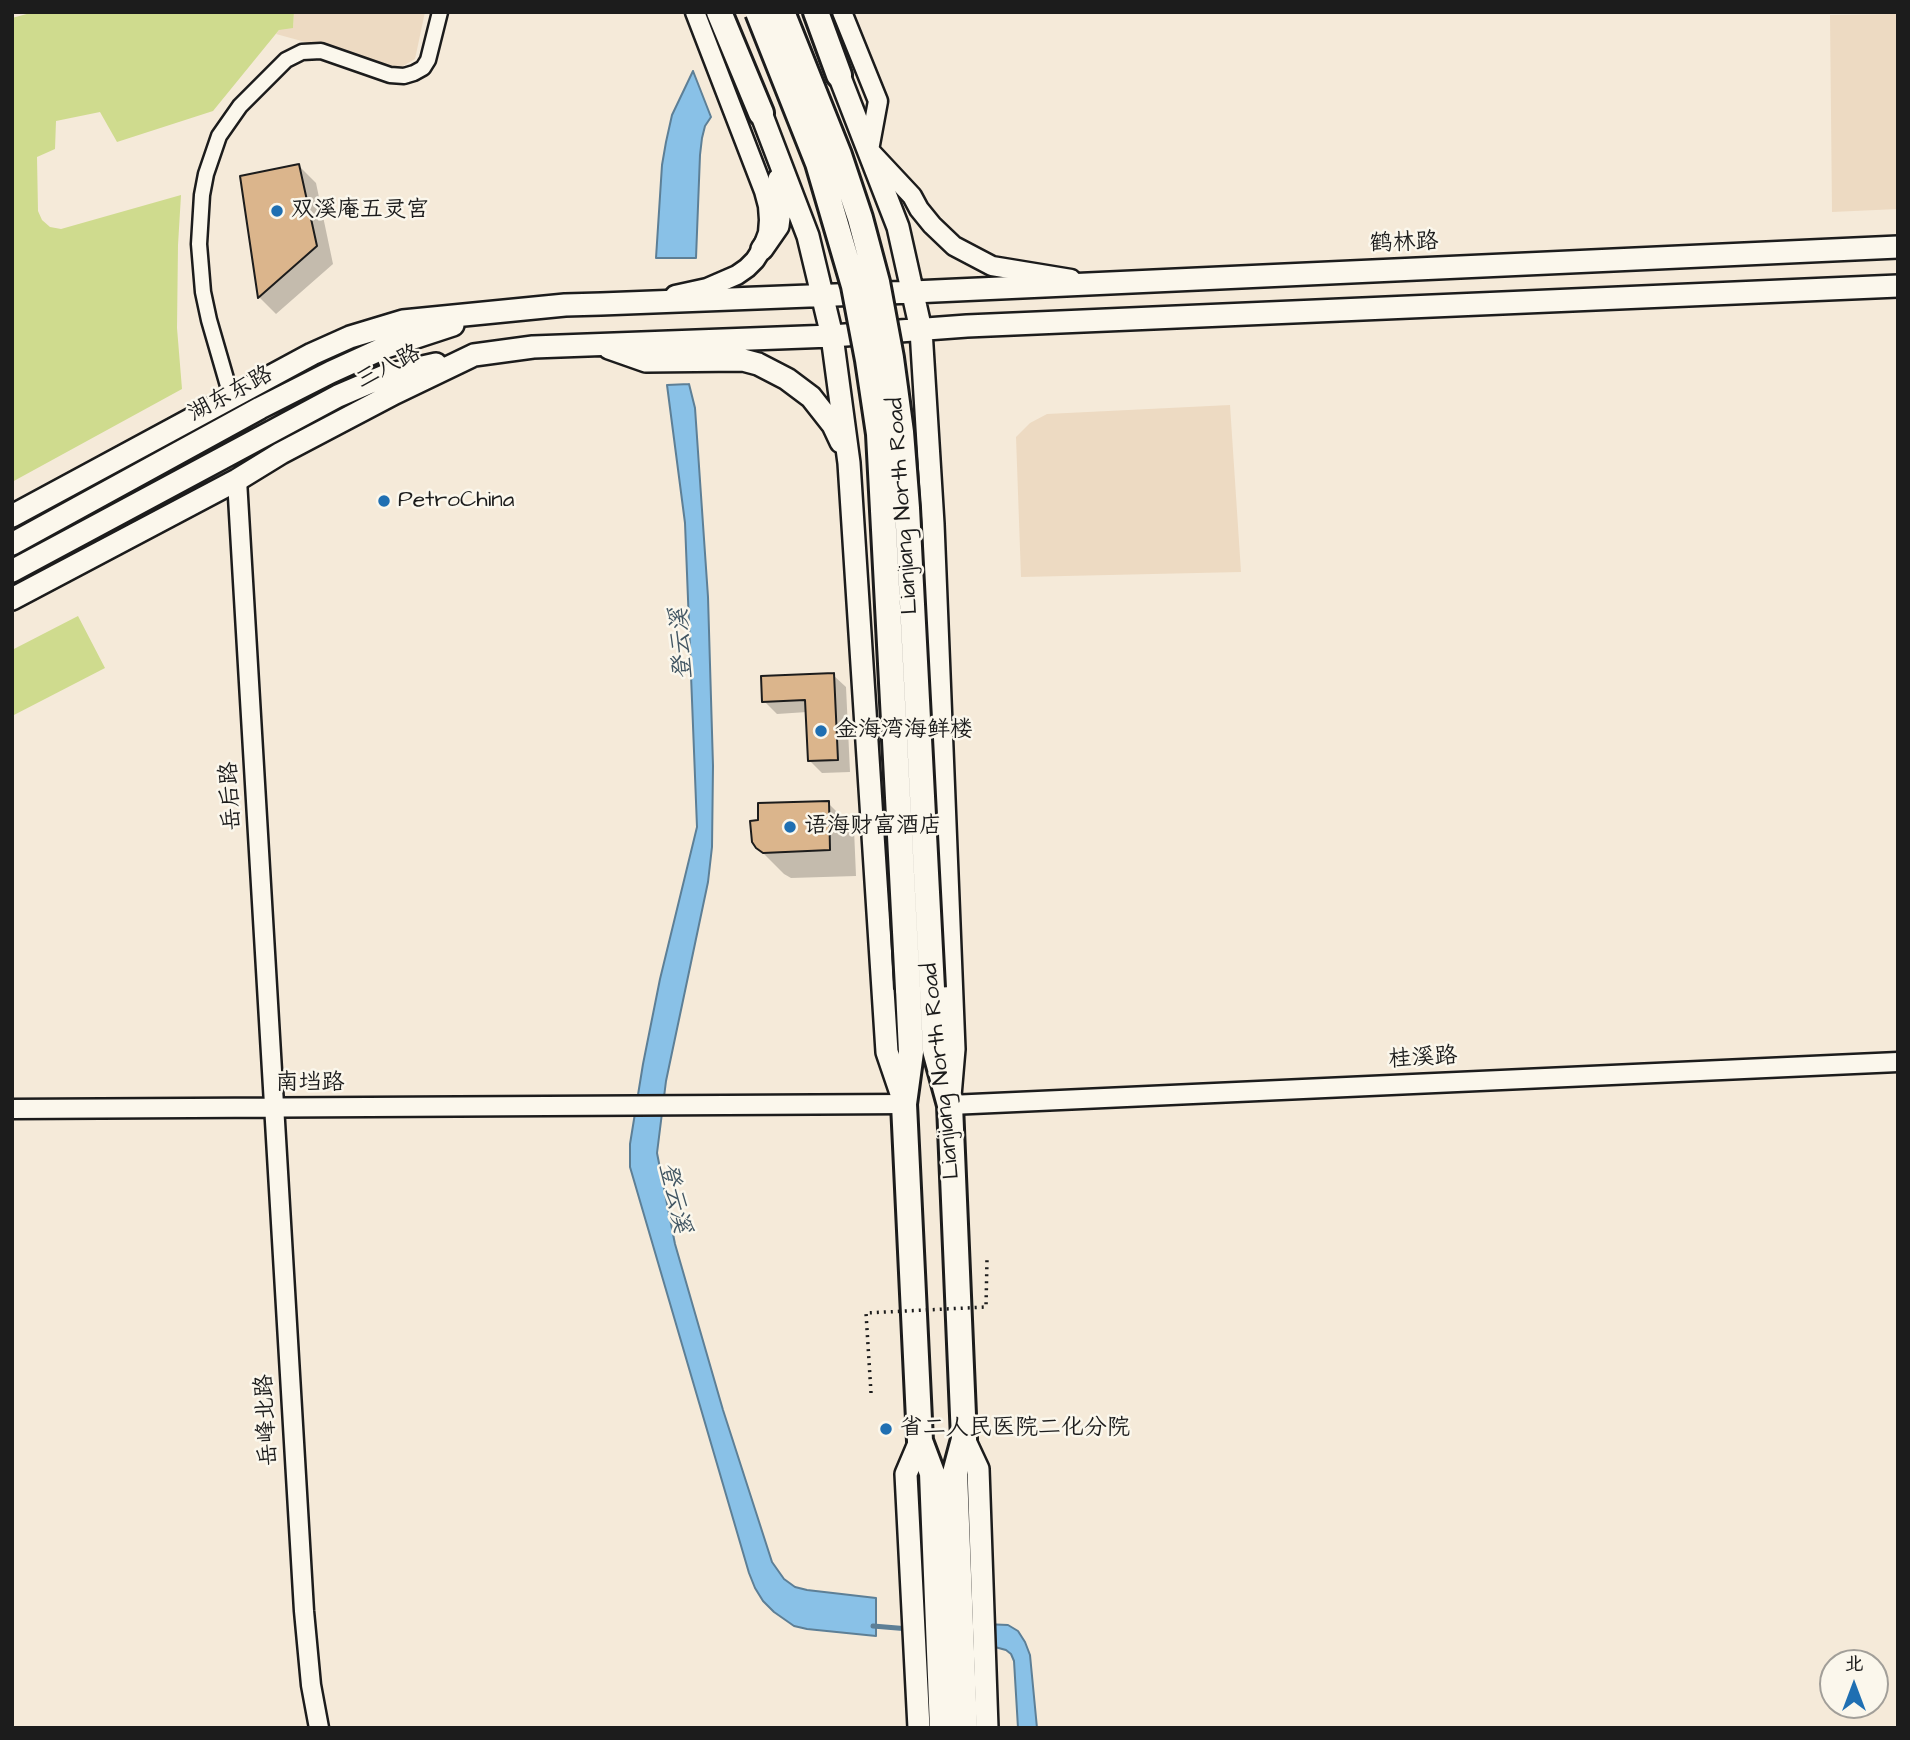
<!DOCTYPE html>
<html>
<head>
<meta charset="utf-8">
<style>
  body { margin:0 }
  #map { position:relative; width:1910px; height:1740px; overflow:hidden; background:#f5ead9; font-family:"Architects Daughter","LXGW WenKai TC",sans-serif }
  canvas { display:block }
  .frame { position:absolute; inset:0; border:14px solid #1c1c1c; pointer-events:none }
  .north { position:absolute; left:1819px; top:1649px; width:70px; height:70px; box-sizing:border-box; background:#fbf7ec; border:2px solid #a29f99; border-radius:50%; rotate:0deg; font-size:19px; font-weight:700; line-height:28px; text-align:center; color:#1c1c1c }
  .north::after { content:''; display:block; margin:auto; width:24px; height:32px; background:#1f6fb2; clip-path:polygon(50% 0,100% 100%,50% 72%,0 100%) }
</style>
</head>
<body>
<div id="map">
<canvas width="1910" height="1740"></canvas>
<div class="frame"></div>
<div class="north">北</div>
</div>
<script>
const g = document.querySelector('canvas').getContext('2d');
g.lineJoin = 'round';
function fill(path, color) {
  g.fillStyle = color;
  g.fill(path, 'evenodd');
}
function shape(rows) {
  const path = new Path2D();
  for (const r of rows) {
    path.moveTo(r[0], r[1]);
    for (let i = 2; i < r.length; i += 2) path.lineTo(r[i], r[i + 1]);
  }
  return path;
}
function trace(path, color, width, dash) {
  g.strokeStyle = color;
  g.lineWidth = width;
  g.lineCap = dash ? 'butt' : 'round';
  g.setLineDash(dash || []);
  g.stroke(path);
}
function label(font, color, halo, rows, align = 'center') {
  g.font = font + ' "Architects Daughter","LXGW WenKai TC",sans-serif';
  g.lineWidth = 5;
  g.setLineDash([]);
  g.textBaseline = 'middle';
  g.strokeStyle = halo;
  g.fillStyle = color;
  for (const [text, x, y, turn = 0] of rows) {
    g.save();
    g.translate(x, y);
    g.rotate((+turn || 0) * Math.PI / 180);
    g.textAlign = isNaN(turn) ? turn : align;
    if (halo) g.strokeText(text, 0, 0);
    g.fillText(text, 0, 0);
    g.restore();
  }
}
fill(shape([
  [294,12,425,12,415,59,403,66,393,66,276,34,280,29,293,27],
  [1898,14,1898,209,1832,212,1830,15],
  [1230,405,1241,572,1021,577,1016,437,1030,423,1047,414]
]), '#eddac2');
fill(shape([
  [34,12,294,12,293,28,279,30,213,111,117,142,100,112,56,121,55,149,37,157,38,211,42,220,50,227,61,229,181,195,178,245,177,328,182,389,12,482,12,18],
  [78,616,105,668,12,716,12,650]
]), '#cfdb8e');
const water = shape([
  [693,71,711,117,705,126,702,138,700,155,696,258,656,258,662,165,666,142,672,115,693,71],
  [689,384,695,408,708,597,713,766,712,847,708,882,666,1081,657,1153,675,1244,723,1410,772,1562,784,1579,795,1587,807,1590,876,1598,876,1636,807,1629,794,1626,774,1612,763,1601,755,1588,749,1573,630,1167,630,1144,643,1064,660,979,697,827,685,523,667,385,689,384],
  [984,1624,1008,1625,1018,1631,1025,1642,1030,1655,1037,1728,1018,1728,1014,1661,1011,1654,1006,1650,991,1646,984,1624]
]);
fill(water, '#89c1e7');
trace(water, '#5d7f96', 2);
fill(shape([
  [299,166,316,183,333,264,276,314,259,297],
  [833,675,846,687,850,772,822,773,809,760,807,712,777,714,764,701],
  [828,803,854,829,856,876,791,878,784,874,757,847]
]), '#0003');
trace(shape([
  [873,1626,909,1629]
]), '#5d7f96', 5);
const building = shape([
  [299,164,317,246,258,298,240,176,299,164],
  [834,673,838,760,808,761,805,700,762,702,761,676,834,673],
  [829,801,830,850,763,853,756,848,752,842,750,821,758,820,758,803,829,801]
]);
fill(building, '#dbb58c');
trace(building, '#1c1c1c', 2);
const minor = shape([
  [231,396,209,320,203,292,199,244,202,195,206,174,219,136,240,106,286,60,302,52,321,51,390,75,404,76,414,73,423,68,428,60,440,12]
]);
const tertiary = shape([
  [842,12,878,101,869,150,912,196,919,209,932,225,954,246,992,266,1071,279],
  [675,295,707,288,737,275,747,268,755,260,762,249,768,233,769,220,768,206,764,191,695,12],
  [237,480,304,1611,311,1685,319,1728],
  [950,1105,1898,1062],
  [12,1109,904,1104]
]);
const secondary = shape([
  [839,75,898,227,921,330,933,524,954,1049,950,1096],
  [761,113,808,236,832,336,849,463,887,1052,904,1102],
  [762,249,778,226,782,194,779,179],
  [609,348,646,361,743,360,758,364,787,379,811,397,833,425,841,442],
  [12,516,312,354,350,337,403,321,565,305,601,304,913,292,1898,247],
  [12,544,260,408,331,372,386,347,453,325],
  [12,571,338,396,387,375,436,364],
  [12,599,237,480,281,453,395,393,474,355,533,347,832,336,967,326,1898,286],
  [964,1439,978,1469,987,1728],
  [919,1728,906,1474,920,1441]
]);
const trunk = shape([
  [719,12,761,113],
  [816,12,839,75],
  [932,988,935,1050,950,1105,964,1439,955,1473,965,1728],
  [908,989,911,1052,904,1104,920,1441,932,1473,942,1728]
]);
trace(minor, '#1c1c1c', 19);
trace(tertiary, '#1c1c1c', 23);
trace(secondary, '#1c1c1c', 26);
trace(trunk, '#1c1c1c', 30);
trace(minor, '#fbf7ec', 14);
trace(tertiary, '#fbf7ec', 18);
trace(secondary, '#fbf7ec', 21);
trace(trunk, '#fbf7ec', 24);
const trunkBridge = shape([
  [758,12,818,163,854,286,868,360,879,434,908,989],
  [782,12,839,155,860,218,877,282,891,358,901,432,907,508,932,988]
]);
trace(trunkBridge, '#1c1c1c', 30, []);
trace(shape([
  [871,1393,866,1313,986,1307,987,1259]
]), '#1c1c1c', 3.5, [2, 5]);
trace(trunkBridge, '#fbf7ec', 24);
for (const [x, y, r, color] of [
  [277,211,7,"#1f6fb2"],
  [384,501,7,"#1f6fb2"],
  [821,731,7,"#1f6fb2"],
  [790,827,7,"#1f6fb2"],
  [886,1429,7,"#1f6fb2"]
]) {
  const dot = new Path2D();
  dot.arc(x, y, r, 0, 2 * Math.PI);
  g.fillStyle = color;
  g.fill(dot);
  trace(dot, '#fbf7ec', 2.5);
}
label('23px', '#1c1c1c', '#fbf7ec', [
  ["双溪庵五灵宫",291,211],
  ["PetroChina",398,501],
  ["金海湾海鲜楼",835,731],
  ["语海财富酒店",804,827],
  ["省二人民医院二化分院",900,1429]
], 'left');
label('23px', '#1c1c1c', '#fbf7ec', [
  ["鹤林路",1404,244,-2],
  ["三八路",389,368,-27],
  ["湖东东路",231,395,-28],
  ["Lianjiang North Road",904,506,-94],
  ["岳后路",232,796,-93],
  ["桂溪路",1423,1059,-3],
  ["Lianjiang North Road",942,1071,-96],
  ["南垱路",310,1084],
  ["岳峰北路",268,1420,-93]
]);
label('italic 24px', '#425663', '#fbf7ec', [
  ["登云溪",683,644,-94],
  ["登云溪",673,1198,77]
]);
</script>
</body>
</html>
